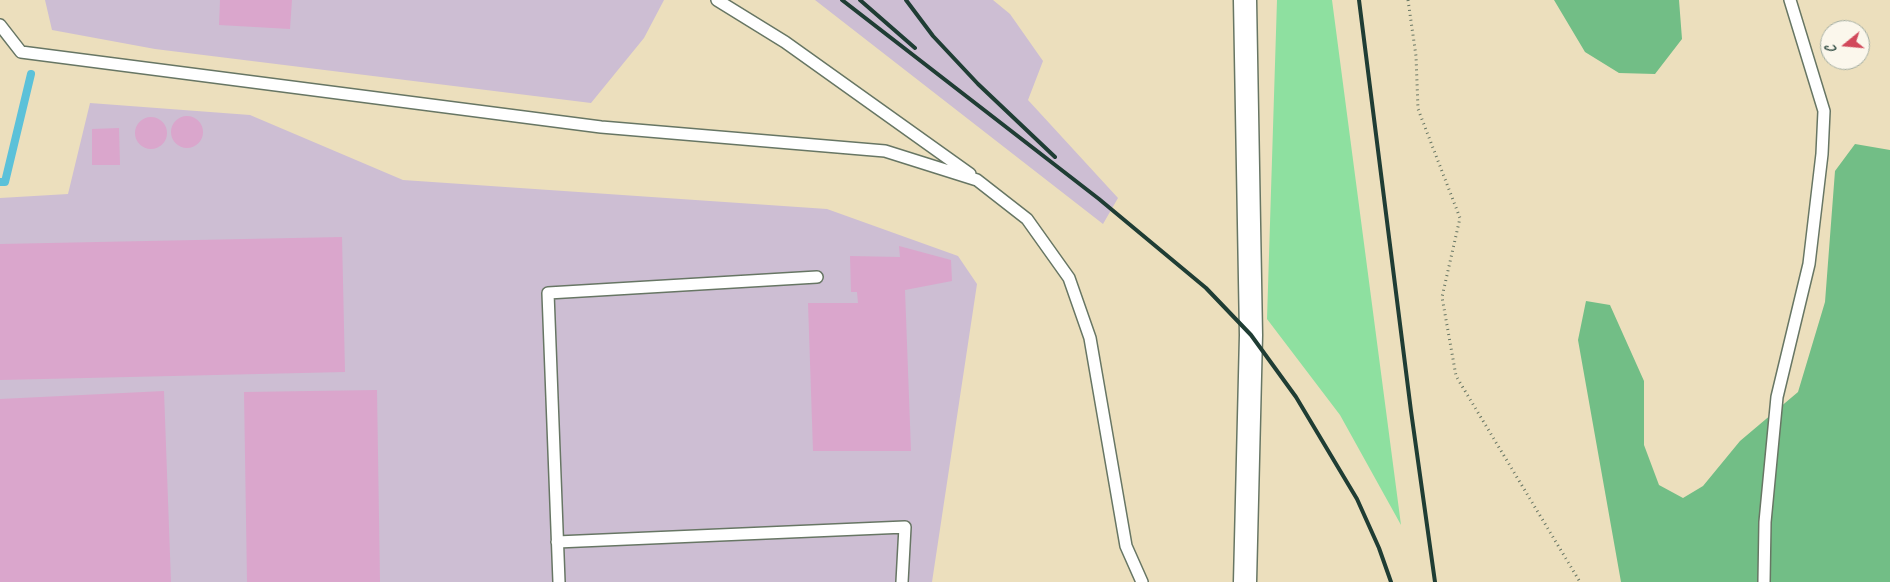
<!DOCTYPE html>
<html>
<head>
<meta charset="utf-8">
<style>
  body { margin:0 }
  #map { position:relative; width:1890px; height:582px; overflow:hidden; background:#ecdfbd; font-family:Caveat,sans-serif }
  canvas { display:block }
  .north { position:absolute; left:1820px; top:20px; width:50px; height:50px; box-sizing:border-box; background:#fbf7ec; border:1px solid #a3ada2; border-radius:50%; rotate:253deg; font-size:14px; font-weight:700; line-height:20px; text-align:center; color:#1f3d34 }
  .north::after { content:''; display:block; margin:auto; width:18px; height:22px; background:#d1495b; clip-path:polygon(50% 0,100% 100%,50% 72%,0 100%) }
</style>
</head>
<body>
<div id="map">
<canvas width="1890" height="582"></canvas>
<div class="north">С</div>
</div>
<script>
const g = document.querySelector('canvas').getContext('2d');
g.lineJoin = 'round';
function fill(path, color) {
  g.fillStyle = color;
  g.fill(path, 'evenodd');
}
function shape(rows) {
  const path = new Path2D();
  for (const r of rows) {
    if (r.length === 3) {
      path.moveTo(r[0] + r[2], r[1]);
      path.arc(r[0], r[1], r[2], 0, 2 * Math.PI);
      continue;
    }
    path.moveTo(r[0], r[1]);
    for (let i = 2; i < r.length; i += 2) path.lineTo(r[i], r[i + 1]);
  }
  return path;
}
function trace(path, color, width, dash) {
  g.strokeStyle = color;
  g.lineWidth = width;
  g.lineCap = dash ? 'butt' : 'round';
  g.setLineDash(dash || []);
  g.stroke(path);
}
fill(shape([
  [45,0,664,0,644,38,591,103,155,49,52,30],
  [815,0,993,0,1010,14,1043,61,1028,100,1118,198,1103,224],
  [90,103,250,115,403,180,827,209,958,256,977,284,932,582,0,582,0,198,68,194]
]), '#cdbed3');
fill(shape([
  [1277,0,1332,0,1401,525,1340,415,1267,319]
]), '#8ee0a0');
fill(shape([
  [1554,0,1679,0,1682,39,1655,74,1619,73,1585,52],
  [1855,144,1890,150,1890,582,1621,582,1578,340,1586,301,1610,305,1644,381,1644,445,1659,485,1683,498,1703,486,1740,441,1798,392,1825,302,1835,171]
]), '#72be86');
trace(shape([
  [0,182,5,182,31,74]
]), '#5bc1d9', 8);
fill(shape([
  [220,0,292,0,290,29,219,25],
  [187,132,16],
  [151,133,16],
  [119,128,120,165,92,165,92,129],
  [342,237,345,372,0,380,0,244],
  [899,246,951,260,952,281,905,290,911,451,813,451,808,303,858,303,857,292,851,292,850,256,900,257],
  [377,390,380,582,247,582,244,392],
  [164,391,171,582,0,582,0,399]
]), '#daa6cc');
const service = shape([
  [717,0,785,42,970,174],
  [0,25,21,52,601,127,885,151,977,180,1027,219,1069,278,1090,338,1126,546,1142,582],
  [557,542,905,527,902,582],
  [559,582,548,293,817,277],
  [1764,582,1765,522,1777,397,1809,264,1822,154,1824,111,1790,0]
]);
const minor = shape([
  [1245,0,1251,335,1245,582]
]);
trace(service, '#677664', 14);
trace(minor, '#677664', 25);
trace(shape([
  [1408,0,1416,56,1418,109,1460,218,1442,297,1456,376,1580,582]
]), '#677664', 3, [1, 4]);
trace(service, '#fff', 11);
trace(minor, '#fff', 22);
trace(shape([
  [842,0,1099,199,1206,288,1251,335,1296,397,1357,499,1379,548,1391,582],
  [860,0,915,48],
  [906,0,933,36,978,84,1055,157],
  [1359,0,1411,411,1435,582]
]), '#1f3d34', 4);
</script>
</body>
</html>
